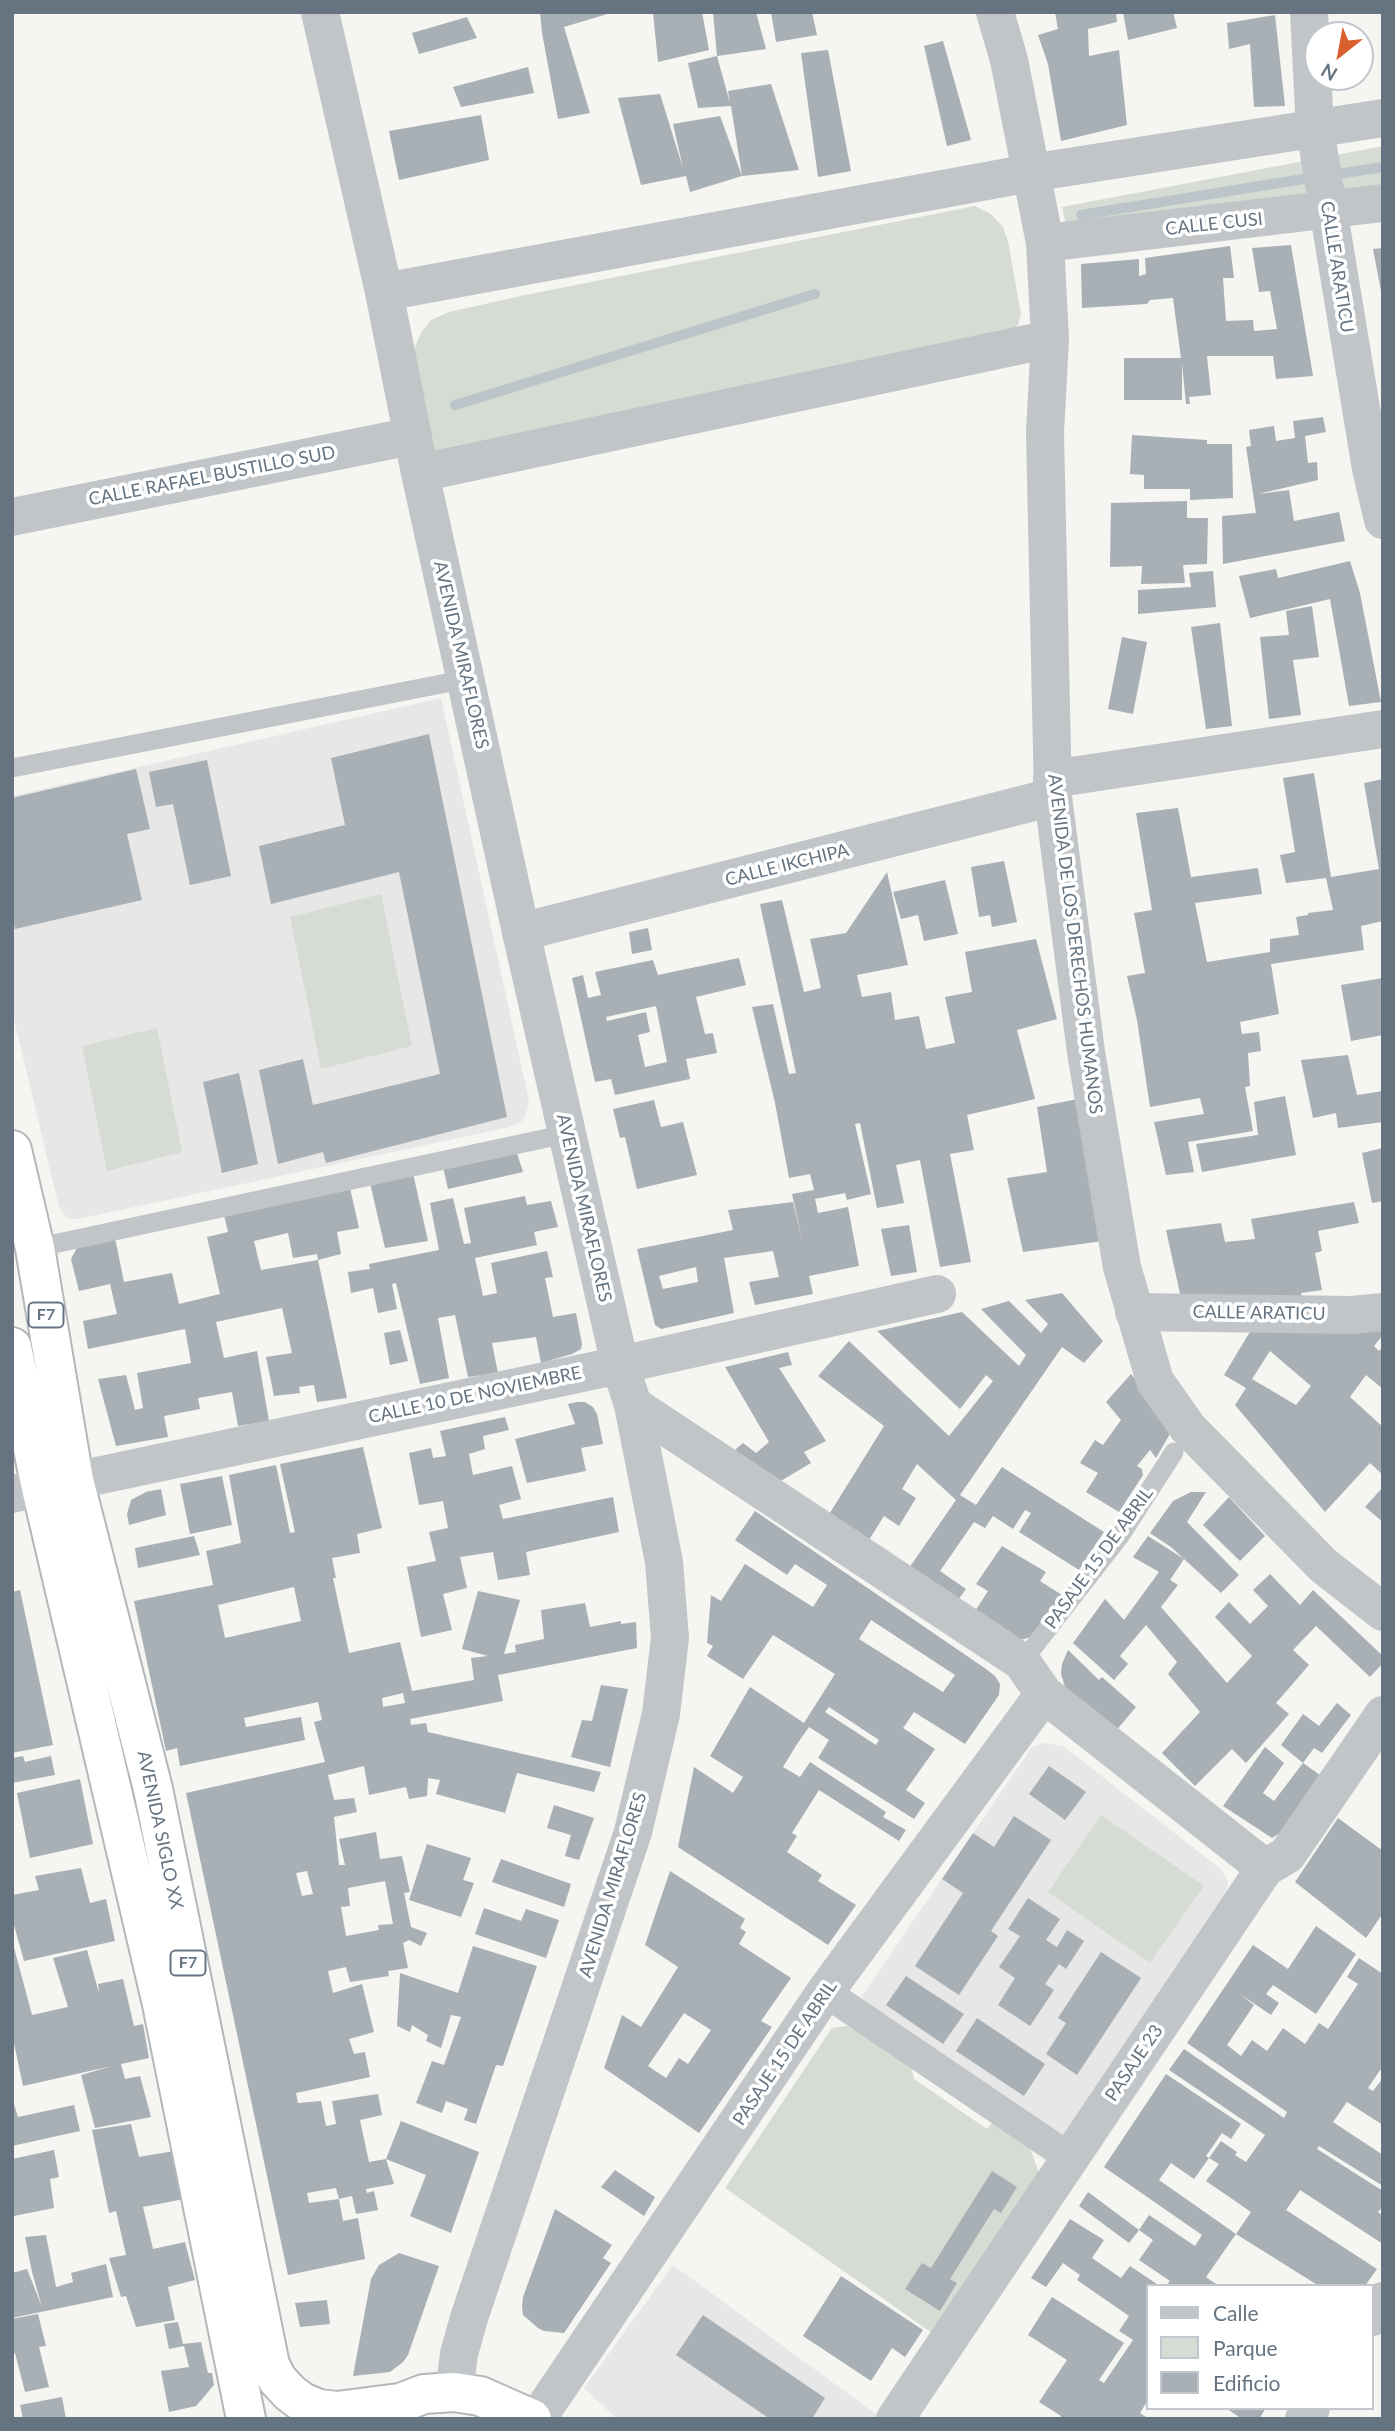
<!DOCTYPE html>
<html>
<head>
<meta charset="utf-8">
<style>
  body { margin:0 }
  #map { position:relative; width:1395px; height:2431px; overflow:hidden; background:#f5f5f2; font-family:Lato,sans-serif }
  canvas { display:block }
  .frame { position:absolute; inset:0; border:14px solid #667482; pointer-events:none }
  .legend { position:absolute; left:1146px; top:2284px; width:228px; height:126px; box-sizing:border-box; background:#fff; border:2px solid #c2c7cd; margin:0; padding:9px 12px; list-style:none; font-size:21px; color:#667482 }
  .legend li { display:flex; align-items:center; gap:14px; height:35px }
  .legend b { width:35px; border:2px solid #c2c7cd }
  .north { position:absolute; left:1304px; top:21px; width:70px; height:70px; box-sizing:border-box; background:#fff; border:2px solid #c2c7cd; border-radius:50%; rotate:211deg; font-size:19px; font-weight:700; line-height:28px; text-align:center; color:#667482 }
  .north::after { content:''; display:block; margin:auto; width:24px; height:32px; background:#d95f2e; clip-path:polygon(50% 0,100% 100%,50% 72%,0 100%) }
</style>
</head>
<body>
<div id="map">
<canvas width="1395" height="2431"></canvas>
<div class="frame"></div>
<ul class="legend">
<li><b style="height:9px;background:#c1c5c8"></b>Calle</li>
<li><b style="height:19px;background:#d6dcd3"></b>Parque</li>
<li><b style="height:19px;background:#a8afb5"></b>Edificio</li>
</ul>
<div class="north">N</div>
</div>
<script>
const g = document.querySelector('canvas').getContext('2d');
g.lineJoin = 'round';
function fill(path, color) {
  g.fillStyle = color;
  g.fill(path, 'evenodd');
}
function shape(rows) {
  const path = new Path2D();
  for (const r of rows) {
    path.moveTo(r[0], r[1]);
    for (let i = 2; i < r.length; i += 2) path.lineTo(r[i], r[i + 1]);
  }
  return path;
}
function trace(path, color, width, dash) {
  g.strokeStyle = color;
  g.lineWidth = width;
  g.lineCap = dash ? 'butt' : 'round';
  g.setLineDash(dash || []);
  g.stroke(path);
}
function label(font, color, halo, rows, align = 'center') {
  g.font = font + ' Lato,sans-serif';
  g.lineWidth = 7;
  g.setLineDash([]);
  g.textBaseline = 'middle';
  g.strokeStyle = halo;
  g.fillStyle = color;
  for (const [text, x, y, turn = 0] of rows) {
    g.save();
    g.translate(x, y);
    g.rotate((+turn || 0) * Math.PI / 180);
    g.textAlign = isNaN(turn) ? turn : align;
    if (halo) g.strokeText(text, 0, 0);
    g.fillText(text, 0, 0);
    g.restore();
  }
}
fill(shape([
  [441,698,529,1101,526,1114,522,1121,510,1127,78,1219,70,1219,64,1214,59,1207,12,1011,12,796],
  [1045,1743,1063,1746,1222,1870,1228,1882,1227,1892,1063,2141,867,2007,862,1996,1032,1747],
  [673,2265,877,2415,875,2419,617,2419,584,2388]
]), '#e6e7e6');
fill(shape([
  [1383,146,1383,187,1068,235,1062,207],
  [975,206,991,214,1003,227,1008,241,1021,314,1018,325,1012,332,435,460,412,361,415,346,422,331,431,320,449,312,525,295],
  [381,894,412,1046,321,1069,290,917],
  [157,1028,182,1152,107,1171,82,1046],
  [1101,1815,1204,1886,1150,1963,1048,1892],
  [855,2025,910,2061,914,2079,987,2129,993,2122,1029,2145,1041,2179,935,2335,725,2188,832,2028]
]), '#d6dcd3');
trace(shape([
  [1331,175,1383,167],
  [1081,215,1316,177],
  [455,405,815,294]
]), '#bbc4c9', 10);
fill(shape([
  [540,12,614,12,564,27,590,113,558,119,542,33],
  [702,12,709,50,658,62,653,13],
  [713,12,756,12,766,49,717,56],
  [771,12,812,12,817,35,776,42],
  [1055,12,1116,12,1117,22,1088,29,1089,56,1119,50,1127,125,1061,141,1048,64,1038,35,1058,29],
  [1123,12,1173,12,1177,28,1128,40],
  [1275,15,1285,106,1254,107,1250,44,1229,49,1227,23],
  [467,17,477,38,419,54,412,33],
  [943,41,971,140,947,146,924,46],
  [828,50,851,171,818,177,801,53],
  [717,56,730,103,728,91,771,84,799,170,742,176,690,192,686,176,641,185,618,98,660,94,683,168,673,124,720,116,742,176,731,106,698,108,688,63],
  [528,67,534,93,461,107,453,87],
  [481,115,489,160,399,180,389,131],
  [1291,245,1313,376,1276,379,1273,356,1207,356,1211,395,1189,397,1190,404,1186,404,1182,364,1182,400,1124,400,1124,358,1181,358,1173,298,1150,300,1147,304,1082,308,1081,264,1139,259,1139,276,1146,274,1145,258,1230,246,1234,278,1223,278,1226,321,1253,320,1254,331,1277,329,1270,291,1259,292,1252,248],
  [1383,248,1383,290,1381,291,1373,249],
  [1323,417,1326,432,1305,436,1308,463,1317,462,1318,480,1258,494,1289,490,1294,521,1339,512,1345,541,1223,564,1222,516,1256,513,1246,447,1251,446,1249,430,1274,426,1276,441,1295,438,1293,421],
  [1132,435,1207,440,1207,444,1232,444,1233,498,1190,500,1190,489,1144,489,1144,475,1130,474],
  [1187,501,1187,518,1208,518,1207,564,1183,565,1185,583,1141,584,1142,566,1110,567,1111,503],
  [1350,561,1360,593,1381,702,1349,706,1330,599,1250,618,1239,576,1276,569,1278,578],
  [1213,571,1216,607,1138,614,1138,590,1191,587,1189,573],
  [1312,606,1319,657,1293,660,1301,715,1269,719,1260,637,1289,635,1286,611],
  [1220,623,1232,726,1206,729,1191,627],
  [1122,637,1147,642,1133,714,1108,709],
  [429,734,507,1117,326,1163,323,1152,278,1164,259,1070,303,1059,313,1105,440,1074,399,872,271,904,259,846,345,825,331,758],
  [207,760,231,876,190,885,173,804,156,807,149,772],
  [136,769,150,829,127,834,142,900,15,929,12,915,12,798],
  [1314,773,1331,877,1379,869,1364,783,1383,779,1383,921,1361,926,1364,950,1271,964,1279,1014,1240,1022,1242,1034,1259,1032,1261,1051,1248,1053,1250,1086,1245,1087,1253,1131,1188,1142,1194,1172,1166,1175,1154,1122,1204,1114,1200,1098,1150,1107,1137,1020,1127,976,1145,973,1134,913,1152,910,1136,813,1178,808,1191,877,1258,868,1262,894,1195,903,1207,962,1270,952,1270,939,1299,935,1296,917,1308,915,1308,913,1333,910,1326,878,1286,883,1280,855,1295,852,1283,778],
  [1004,861,1017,922,992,927,990,915,979,917,971,867],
  [887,872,908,965,857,975,862,997,891,992,895,1020,919,1016,926,1049,955,1043,945,997,972,992,965,952,1036,939,1057,1019,1017,1030,1035,1099,967,1115,974,1150,950,1154,971,1262,940,1267,920,1160,896,1165,904,1203,877,1208,860,1123,855,1124,871,1194,847,1200,845,1193,815,1199,818,1213,848,1207,859,1266,809,1276,813,1294,755,1305,749,1282,779,1277,773,1251,724,1258,734,1313,661,1329,655,1325,637,1249,733,1230,728,1210,793,1202,803,1244,792,1194,814,1190,810,1174,789,1178,775,1103,752,1007,773,1004,789,1074,796,1073,760,904,782,900,804,992,821,988,810,939,846,933],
  [696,1267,698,1282,663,1289,659,1276],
  [945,880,958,934,924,941,918,915,901,919,893,892],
  [648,928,652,950,632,954,629,932],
  [739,958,746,985,696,997,705,1034,713,1033,717,1053,686,1059,690,1079,615,1095,611,1079,595,1082,572,978,583,975,588,998,601,995,595,972,653,960,658,975],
  [656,1006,667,1062,645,1067,638,1035,650,1032,646,1012,607,1021,606,1017],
  [1383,978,1383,1035,1351,1041,1341,985],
  [1348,1055,1357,1095,1383,1091,1383,1122,1338,1128,1336,1113,1313,1118,1301,1060],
  [239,1073,258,1164,222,1173,203,1082],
  [1285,1096,1296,1155,1202,1172,1196,1144,1258,1135,1254,1102],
  [1078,1099,1103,1241,1023,1252,1007,1178,1047,1172,1037,1107],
  [654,1100,661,1127,683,1122,697,1175,637,1189,625,1137,620,1138,613,1109],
  [1383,1148,1383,1201,1372,1203,1362,1153],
  [516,1150,523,1172,448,1189,443,1167],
  [413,1173,428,1241,385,1248,370,1183],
  [350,1188,359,1228,337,1232,341,1254,318,1260,317,1254,293,1258,288,1233,254,1241,261,1270,318,1260,347,1398,317,1402,314,1385,299,1387,300,1393,274,1396,266,1357,292,1353,282,1308,216,1322,224,1358,257,1351,269,1421,238,1426,232,1392,198,1398,200,1409,164,1416,168,1437,116,1446,98,1379,126,1375,135,1410,143,1408,137,1373,191,1363,185,1329,88,1349,83,1321,117,1314,110,1284,79,1291,71,1259,78,1246,115,1238,124,1282,172,1273,179,1304,220,1294,207,1237,228,1232,224,1215],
  [525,1196,527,1205,551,1201,558,1227,534,1232,537,1245,475,1258,483,1296,497,1293,491,1263,547,1251,553,1277,545,1278,553,1317,576,1313,582,1344,581,1349,572,1354,541,1363,536,1337,492,1343,498,1373,468,1377,455,1315,438,1318,449,1378,420,1384,396,1283,392,1284,397,1309,378,1313,373,1288,351,1293,348,1272,370,1269,369,1264,439,1250,430,1203,453,1198,464,1244,471,1243,464,1208],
  [1354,1202,1359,1223,1318,1231,1322,1251,1315,1253,1322,1290,1301,1293,1302,1298,1181,1298,1166,1230,1221,1223,1225,1242,1255,1239,1251,1219],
  [909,1225,917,1272,891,1276,881,1229],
  [1062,1293,1103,1341,1084,1363,1062,1347,960,1495,976,1505,1002,1467,1104,1532,1079,1570,1019,1532,1031,1513,1025,1510,1013,1529,993,1516,985,1528,974,1522,940,1571,966,1589,955,1604,907,1571,956,1500,917,1464,902,1489,916,1498,899,1526,884,1516,867,1543,828,1516,884,1426,818,1376,849,1341,949,1436,993,1381,986,1375,960,1409,877,1331,962,1312,1019,1366,1026,1355,981,1309,1009,1301,1041,1333,1048,1324,1025,1300],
  [1383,1328,1383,1335,1374,1346,1379,1351,1383,1346,1383,1389,1366,1375,1350,1397,1383,1427,1383,1475,1370,1463,1325,1512,1235,1405,1246,1388,1224,1375,1251,1330],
  [1270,1351,1311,1386,1296,1405,1252,1379],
  [400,1330,408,1361,390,1365,384,1333],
  [788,1352,792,1365,779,1368,826,1441,804,1452,811,1463,779,1482,735,1450,743,1443,756,1453,769,1442,725,1367],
  [1131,1374,1170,1421,1171,1432,1156,1458,1150,1450,1137,1466,1142,1469,1143,1475,1119,1512,1086,1492,1098,1473,1080,1463,1095,1440,1103,1445,1121,1420,1106,1402],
  [577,1402,585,1402,593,1407,597,1414,603,1444,581,1448,586,1471,527,1483,515,1439,575,1424,568,1404],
  [505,1417,509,1430,483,1436,485,1449,469,1454,473,1475,512,1466,521,1499,499,1505,503,1519,613,1497,619,1532,526,1552,530,1575,498,1580,493,1552,460,1557,467,1588,443,1594,452,1630,421,1637,407,1567,436,1561,429,1532,448,1528,443,1501,419,1505,409,1453,431,1448,433,1458,446,1456,440,1431],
  [363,1447,382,1528,357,1534,360,1553,332,1558,336,1578,333,1578,349,1653,400,1642,412,1691,474,1680,471,1658,488,1656,462,1649,478,1591,520,1600,504,1654,516,1652,515,1645,544,1639,541,1610,585,1603,590,1627,621,1621,621,1624,636,1622,637,1648,498,1675,503,1701,410,1719,411,1725,426,1723,428,1732,601,1772,594,1792,517,1773,505,1813,436,1794,440,1780,428,1778,427,1796,409,1799,406,1787,369,1795,364,1766,328,1775,334,1800,354,1798,357,1812,334,1817,339,1865,345,1865,339,1839,376,1832,380,1859,402,1856,410,1892,404,1893,411,1927,427,1933,421,1946,409,1940,403,1943,408,1968,388,1971,389,1976,350,1982,346,1967,328,1971,333,1993,362,1984,374,2032,349,2039,354,2054,365,2052,370,2077,296,2093,298,2103,321,2101,326,2126,336,2124,332,2101,378,2094,382,2115,360,2120,369,2162,386,2159,394,2184,366,2189,367,2193,374,2191,378,2210,356,2214,352,2196,339,2199,343,2221,358,2218,365,2259,288,2275,186,1793,325,1762,314,1722,322,1720,318,1702,244,1718,246,1727,301,1717,305,1740,180,1766,177,1748,166,1751,134,1601,213,1585,206,1551,241,1543,229,1475,276,1465,290,1533,295,1532,280,1464],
  [294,1587,301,1621,225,1638,218,1605],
  [403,1693,405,1703,383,1707,382,1698],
  [307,1871,313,1894,302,1896,296,1873],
  [385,1881,393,1924,378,1925,379,1930,346,1936,341,1907,350,1906,348,1888],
  [336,2188,339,2199,309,2203,307,2193],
  [222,1476,232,1525,190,1534,180,1484],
  [1383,1487,1383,1522,1365,1507],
  [161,1489,166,1515,129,1525,127,1514,131,1500,146,1492],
  [1191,1492,1206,1492,1187,1522,1239,1575,1221,1593,1171,1547,1150,1533,1173,1501],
  [1229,1497,1265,1536,1240,1561,1203,1525],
  [755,1511,986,1669,995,1676,1000,1684,999,1695,965,1744,914,1712,903,1728,935,1749,906,1790,925,1803,914,1819,818,1758,829,1740,809,1727,797,1744,783,1767,800,1777,810,1762,886,1812,883,1817,906,1830,899,1841,819,1790,792,1833,797,1836,787,1852,822,1875,818,1881,856,1905,828,1945,678,1847,694,1767,733,1793,743,1777,710,1756,750,1687,804,1723,835,1674,773,1635,743,1679,707,1656,713,1646,707,1643,711,1595,721,1601,745,1564,813,1607,827,1585,795,1564,787,1575,735,1540],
  [871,1620,955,1675,943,1692,859,1639],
  [829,1707,879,1740,876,1745,825,1712],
  [194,1536,200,1555,138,1568,135,1548],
  [1148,1536,1184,1559,1170,1580,1178,1585,1161,1607,1227,1683,1252,1656,1215,1617,1229,1602,1250,1624,1268,1606,1253,1590,1270,1574,1300,1605,1313,1590,1383,1656,1383,1663,1370,1677,1316,1626,1293,1650,1309,1665,1276,1703,1289,1714,1246,1763,1232,1749,1195,1786,1162,1753,1200,1712,1168,1674,1177,1662,1146,1625,1120,1656,1128,1664,1114,1680,1073,1643,1105,1599,1124,1620,1159,1572,1133,1557],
  [1002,1546,1046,1572,1040,1581,1062,1595,1031,1637,1020,1640,972,1616,988,1591,976,1584],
  [20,1590,53,1745,12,1753,12,1592],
  [1068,1650,1099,1680,1102,1677,1136,1707,1114,1733,1065,1687,1061,1674,1062,1664],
  [601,1685,628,1689,610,1767,571,1757,582,1720,592,1721],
  [1337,1703,1351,1715,1322,1753,1314,1748,1303,1763,1324,1778,1285,1830,1272,1838,1223,1806,1265,1747,1284,1763,1263,1793,1274,1801,1303,1763,1281,1745,1303,1714,1319,1726],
  [23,1756,25,1762,51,1756,55,1775,12,1783,12,1758],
  [1049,1766,1086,1792,1065,1820,1029,1794],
  [80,1779,93,1844,30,1858,17,1793],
  [554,1805,594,1818,579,1860,565,1856,571,1835,547,1828],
  [1014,1816,1051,1840,991,1931,998,1936,959,1995,915,1966,963,1893,942,1879,973,1833,994,1847],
  [1338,1818,1383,1851,1383,1913,1366,1938,1295,1882],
  [427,1844,471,1858,463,1880,474,1883,461,1917,409,1900],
  [501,1859,571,1884,564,1907,492,1882],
  [81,1868,90,1903,106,1899,115,1941,24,1961,12,1918,12,1895,39,1890,35,1876],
  [670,1871,745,1919,740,1928,746,1932,739,1944,791,1978,761,2021,772,2027,699,2133,604,2068,622,2015,641,2027,678,1967,645,1945],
  [684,2013,711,2030,688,2064,679,2058,666,2078,648,2066],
  [1028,1898,1060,1919,1046,1940,1057,1947,1067,1930,1084,1941,1066,1969,1059,1964,1045,1984,1054,1990,1030,2026,998,2005,1015,1978,999,1967,1020,1936,1008,1929],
  [484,1908,521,1921,526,1909,559,1920,546,1958,475,1934],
  [1316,1926,1356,1954,1316,2014,1273,1985,1266,1994,1279,2003,1271,2015,1240,1994,1254,2005,1227,2045,1241,2056,1252,2040,1267,2051,1283,2028,1305,2044,1319,2023,1328,2029,1358,1984,1347,1977,1359,1958,1383,1974,1383,2066,1368,2088,1373,2091,1383,2078,1383,2125,1347,2102,1333,2122,1383,2155,1383,2186,1319,2146,1317,2149,1383,2191,1383,2206,1378,2212,1383,2216,1383,2244,1300,2190,1286,2210,1377,2269,1365,2286,1319,2286,1236,2234,1206,2277,1219,2286,1166,2286,1170,2281,1139,2260,1153,2240,1139,2230,1149,2215,1195,2246,1202,2235,1104,2167,1166,2074,1241,2124,1231,2139,1222,2133,1206,2156,1209,2158,1221,2141,1237,2152,1235,2155,1246,2162,1265,2135,1169,2070,1184,2049,1284,2118,1287,2112,1187,2043,1253,1945,1288,1969],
  [1209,2158,1219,2164,1206,2181,1251,2212,1236,2234,1159,2180,1171,2163,1194,2179],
  [12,1940,32,2015,68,2007,53,1958,87,1950,99,1993,98,1984,123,1979,134,2026,143,2024,149,2058,121,2064,125,2079,140,2076,151,2117,95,2128,81,2075,112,2066,23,2086,12,2034],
  [473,1946,537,1966,503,2066,496,2065,476,2124,464,2120,468,2109,446,2101,442,2113,416,2103,432,2061,444,2065,461,2017,451,2015,441,2048,426,2041,428,2035,412,2025,410,2032,397,2026,400,1973,458,1993],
  [1101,1952,1141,1978,1077,2075,1046,2054,1066,2023,1058,2018],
  [906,1976,964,2014,943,2044,886,2005],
  [977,2018,1045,2064,1024,2096,956,2051],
  [12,2098,18,2117,74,2105,80,2131,12,2146],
  [401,2121,479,2152,451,2233,410,2216,426,2175,386,2159],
  [131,2124,139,2157,174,2151,184,2199,143,2207,153,2249,185,2242,195,2280,168,2287,175,2320,136,2327,126,2296,121,2297,109,2258,126,2255,116,2211,109,2213,92,2130],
  [54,2150,59,2177,50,2179,54,2208,14,2216,12,2159],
  [615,2170,655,2197,644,2216,601,2187],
  [992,2171,1017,2187,1001,2213,994,2209,950,2279,957,2283,940,2311,905,2289,922,2263,931,2268],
  [1088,2192,1139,2230,1129,2243,1079,2206],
  [555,2209,612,2245,603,2258,611,2263,564,2333,544,2331,538,2328,523,2315,522,2307,523,2297],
  [1070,2219,1104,2240,1092,2258,1121,2278,1130,2266,1160,2286,1148,2286,1148,2400,1140,2413,1149,2419,1059,2419,1061,2416,1039,2402,1067,2360,1028,2335,1052,2297,1124,2343,1099,2380,1104,2383,1133,2340,1119,2331,1129,2316,1077,2280,1080,2275,1063,2263,1046,2287,1031,2278],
  [46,2235,56,2287,73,2282,71,2273,106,2264,113,2297,12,2318,12,2273,27,2269,42,2307,32,2272,25,2237],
  [399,2253,439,2266,408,2355,403,2362,390,2372,353,2376,371,2279,379,2265],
  [841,2276,923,2330,905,2357,892,2348,871,2381,803,2336],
  [327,2300,330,2324,300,2327,295,2303],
  [38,2314,46,2346,39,2347,49,2387,25,2392,15,2353,12,2354,12,2319],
  [703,2315,825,2398,812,2419,770,2419,676,2355],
  [178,2322,183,2344,201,2342,208,2373,212,2373,214,2385,196,2406,169,2412,161,2371,189,2367,184,2346,169,2349,164,2324],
  [62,2397,66,2419,23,2419,20,2405],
  [1226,2408,1266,2408,1259,2419,1242,2419]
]), '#a8afb5');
const trunk = shape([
  [12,1150,35,1248,74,1480,153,1789,270,2365,277,2379,290,2393,302,2402,319,2409,337,2411,399,2403],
  [12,1347,41,1488,162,2004,246,2419],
  [377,2412,424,2394,454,2392,480,2396,532,2419]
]);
trace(trunk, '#b4b7ba', 42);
trace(shape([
  [12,768,467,679],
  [35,1248,566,1134],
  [1022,1662,1120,1536,1174,1452]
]), '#c1c5c8', 19);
trace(shape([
  [825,1992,1070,2158]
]), '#c1c5c8', 30);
trace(shape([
  [1309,12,1315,129,1371,469,1383,520],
  [1030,173,1383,118],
  [1045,243,1383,203],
  [12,517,412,436],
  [1052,779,1383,729],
  [521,932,1053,797],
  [1134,1312,1352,1315,1383,1312],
  [633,1405,1022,1662,1044,1694,1265,1868],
  [12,1494,620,1365,937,1294],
  [1372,2317,1383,2301],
  [537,2419,825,1992,1044,1694],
  [895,2419,1265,1868,1287,1855,1383,1715],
  [1304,2419,1311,2408]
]), '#c1c5c8', 38);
trace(shape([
  [320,12,384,292,420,473,521,932,620,1365,633,1405,664,1562,670,1638,661,1714,633,1832,469,2318,459,2354,454,2392],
  [995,12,1009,60,1045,243,1050,339,1045,432,1053,797,1086,1052,1122,1267,1155,1381,1188,1428,1324,1566,1383,1612],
  [384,292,1030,173],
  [420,473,1050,339]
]), '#c1c5c8', 38);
trace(trunk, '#fff', 38);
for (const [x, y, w] of [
  [46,1315,35],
  [188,1963,35]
]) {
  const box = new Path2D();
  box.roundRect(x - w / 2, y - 12.5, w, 25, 5);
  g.fillStyle = '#fff';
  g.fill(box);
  trace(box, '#667482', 2);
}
label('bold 16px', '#667482', null, [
  ["F7",46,1315],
  ["F7",188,1963]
]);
label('18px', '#667482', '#fff', [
  ["CALLE CUSI",1214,224,-6],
  ["CALLE ARATICU",1337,267,81],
  ["CALLE RAFAEL BUSTILLO SUD",212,476,-11],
  ["AVENIDA MIRAFLORES",461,655,77],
  ["CALLE IKCHIPA",787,865,-14],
  ["AVENIDA DE LOS DERECHOS HUMANOS",1075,944,83],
  ["AVENIDA MIRAFLORES",584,1208,77],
  ["CALLE ARATICU",1259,1313,1],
  ["CALLE 10 DE NOVIEMBRE",475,1395,-12],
  ["PASAJE 15 DE ABRIL",1099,1558,-54],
  ["AVENIDA SIGLO XX",160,1830,78],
  ["AVENIDA MIRAFLORES",613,1885,-73],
  ["PASAJE 15 DE ABRIL",785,2053,-56],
  ["PASAJE 23",1134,2063,-56]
]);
</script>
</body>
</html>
